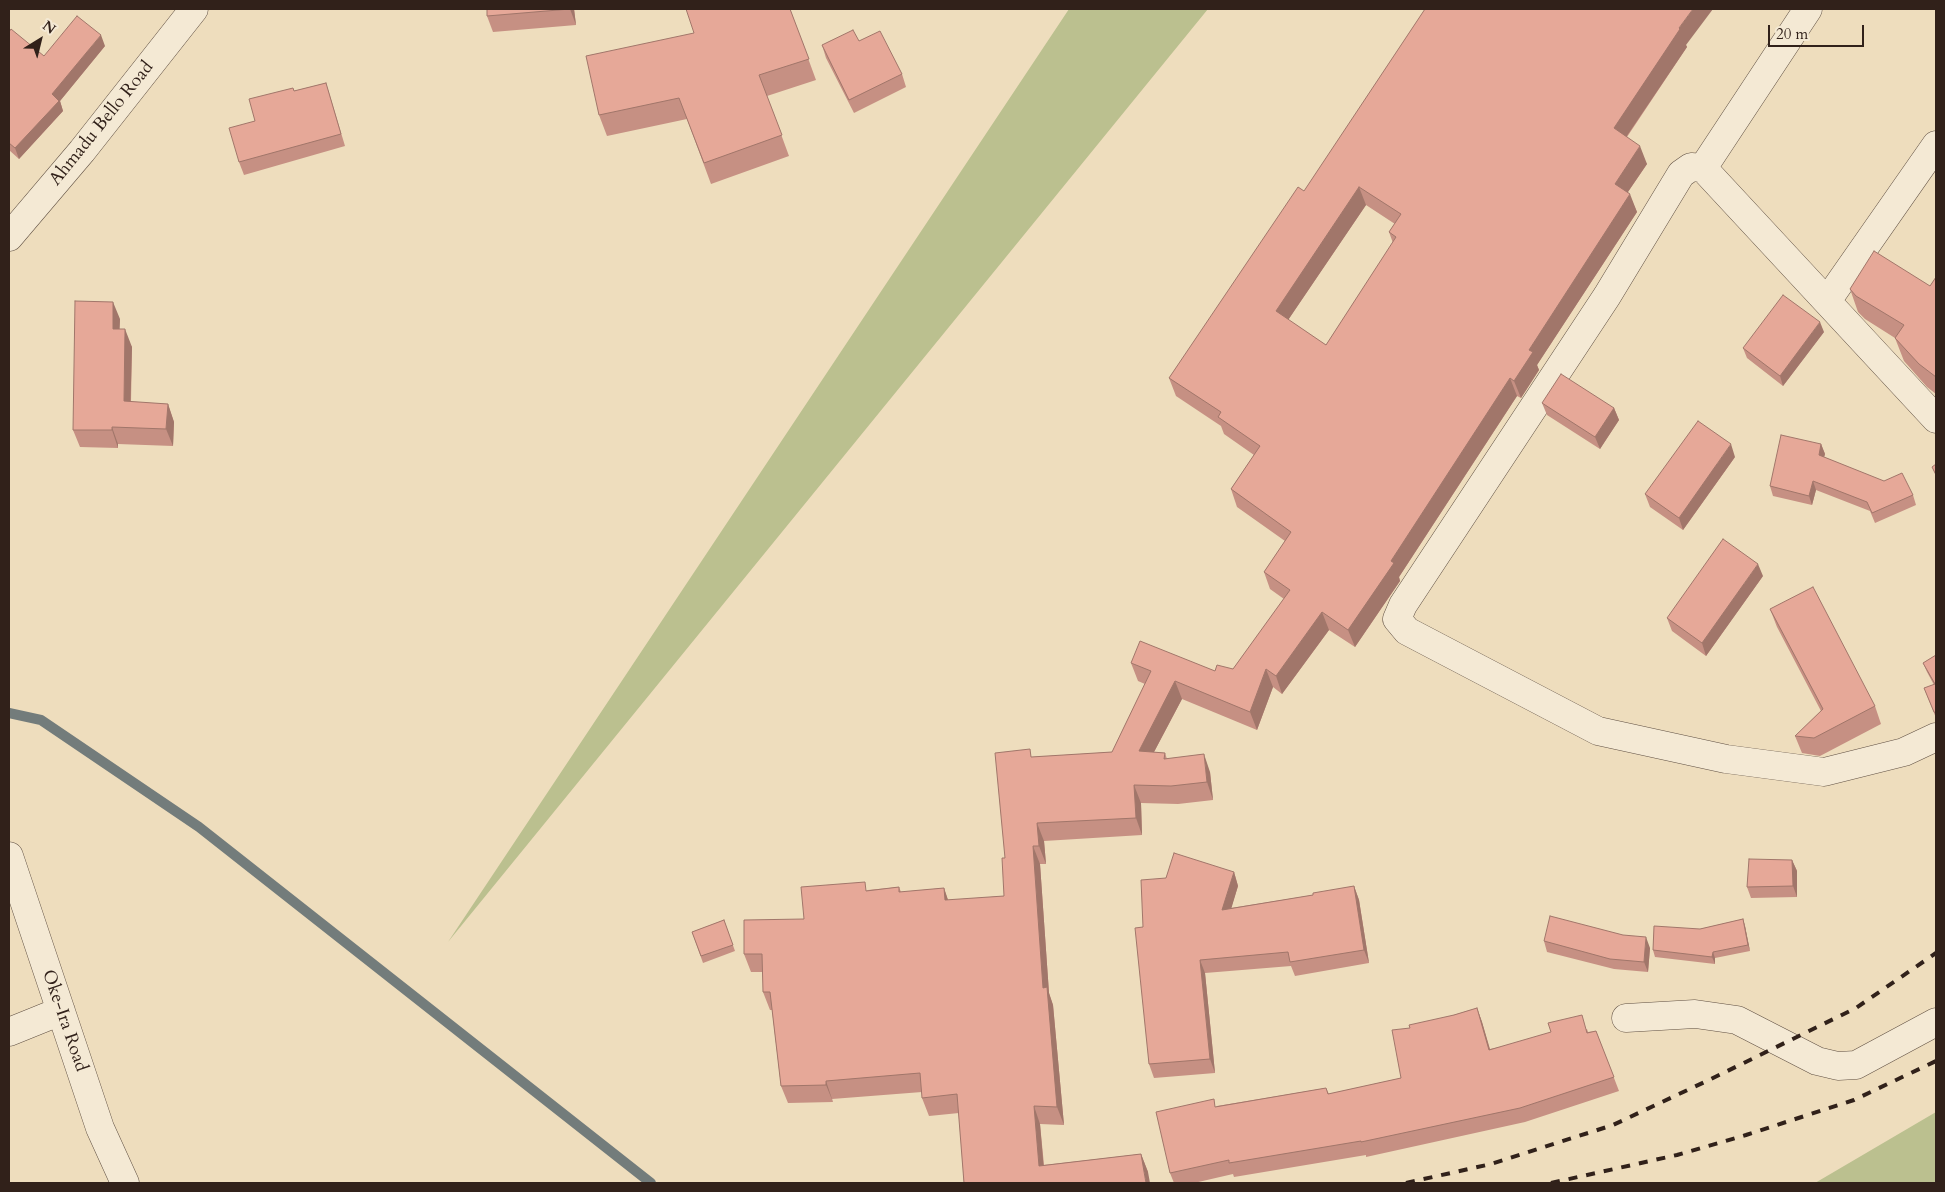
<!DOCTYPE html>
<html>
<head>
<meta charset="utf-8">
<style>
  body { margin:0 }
  #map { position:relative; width:1945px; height:1192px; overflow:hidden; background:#eeddbd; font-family:Cardo,serif }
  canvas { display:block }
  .frame { position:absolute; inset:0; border:10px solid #31211a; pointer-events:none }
  .north { position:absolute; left:15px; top:15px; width:50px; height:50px; -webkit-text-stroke:4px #f4e9d4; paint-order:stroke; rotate:36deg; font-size:14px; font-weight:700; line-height:20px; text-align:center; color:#31211a }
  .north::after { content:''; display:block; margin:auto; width:18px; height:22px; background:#31211a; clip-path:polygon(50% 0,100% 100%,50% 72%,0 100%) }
  .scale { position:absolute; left:1768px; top:25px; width:96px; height:22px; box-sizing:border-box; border:2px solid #31211a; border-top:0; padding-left:6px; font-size:15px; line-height:18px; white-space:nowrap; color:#31211a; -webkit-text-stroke:4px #f4e9d4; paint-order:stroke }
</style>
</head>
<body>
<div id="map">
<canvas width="1945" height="1192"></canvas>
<div class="frame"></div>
<div class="north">N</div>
<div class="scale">20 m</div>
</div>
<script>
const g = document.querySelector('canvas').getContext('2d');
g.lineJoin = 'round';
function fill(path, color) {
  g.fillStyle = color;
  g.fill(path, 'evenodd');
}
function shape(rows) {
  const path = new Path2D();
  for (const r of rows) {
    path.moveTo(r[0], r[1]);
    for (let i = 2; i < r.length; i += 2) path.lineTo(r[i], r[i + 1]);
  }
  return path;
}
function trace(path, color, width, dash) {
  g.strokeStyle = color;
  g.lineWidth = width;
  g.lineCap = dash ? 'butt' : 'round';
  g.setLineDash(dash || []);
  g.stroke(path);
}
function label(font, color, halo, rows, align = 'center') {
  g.font = font + ' Cardo,serif';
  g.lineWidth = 4;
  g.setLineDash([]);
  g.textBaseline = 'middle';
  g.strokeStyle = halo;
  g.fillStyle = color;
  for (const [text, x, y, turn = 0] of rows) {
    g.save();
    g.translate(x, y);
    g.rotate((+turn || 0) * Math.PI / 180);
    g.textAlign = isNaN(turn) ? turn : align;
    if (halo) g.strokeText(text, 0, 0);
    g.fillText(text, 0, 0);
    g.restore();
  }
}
fill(shape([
  [1069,9,1208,9,448,942],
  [1936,1112,1936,1183,1815,1183]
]), '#bbc08f');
trace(shape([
  [9,713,41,720,199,827,651,1183]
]), '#737c7b', 10);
const minor = shape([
  [1703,168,1808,9],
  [9,237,82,151,194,9],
  [1827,301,1936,145],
  [1936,419,1703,168,1691,167,1681,174,1607,296,1403,605,1397,619,1407,631,1598,731,1726,759,1824,772,1904,752,1936,737],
  [9,856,100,1128,125,1183],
  [1626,1018,1695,1014,1737,1020,1817,1061,1838,1066,1856,1065,1936,1022],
  [9,1032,61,1011]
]);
trace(minor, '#605043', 29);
trace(minor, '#f4e9d4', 28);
trace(shape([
  [1406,1183,1491,1164,1613,1125,1711,1079,1856,1008,1936,953],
  [1551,1183,1677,1155,1746,1135,1854,1100,1936,1061]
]), '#31211a', 4, [9, 9]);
fill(shape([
  [487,9,574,9,576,25,493,32,487,16],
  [790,9,816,80,767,96,789,156,711,184,687,119,607,136,599,115,694,33],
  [9,32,44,56,105,46,60,101,63,111,19,159,9,150],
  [859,41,902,74,906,87,854,113,826,58,822,45],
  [1686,45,1687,47,1627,137,1647,164,1628,192,1637,212,1537,365,1539,370,1521,398,1517,396,1399,577,1400,581,1355,647,1329,630,1282,694,1273,687,1257,730,1182,699,1154,752,1165,753,1167,759,1210,772,1213,800,1178,804,1141,803,1142,835,1044,841,1046,864,1040,864,1049,993,1053,1005,1064,1125,1040,1124,1044,1165,1141,1154,1148,1172,964,1183,959,1113,929,1116,922,1098,922,1092,832,1099,833,1102,788,1103,781,1086,772,1010,770,1010,763,992,763,972,751,972,744,954,804,919,868,890,899,887,901,892,944,888,948,900,1004,896,1033,757,1112,752,1145,684,1138,681,1131,663,1215,671,1233,669,1284,599,1270,589,1264,572,1285,541,1237,507,1231,489,1254,455,1224,434,1221,426,1176,396,1169,378,1304,191],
  [1366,205,1395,224,1389,232,1393,243,1326,345,1288,320],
  [326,83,330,96,345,146,244,175,239,162,255,121,294,91],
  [1936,277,1936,394,1927,387,1904,361,1895,338,1865,319,1858,312,1850,289,1930,286],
  [120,319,119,329,132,347,131,402,168,404,174,422,173,446,118,444,118,448,80,447,73,430],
  [1824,332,1783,386,1747,358,1743,348],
  [1542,403,1614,408,1619,420,1600,449,1547,415],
  [1821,444,1825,454,1824,457,1913,495,1916,505,1875,523,1870,511,1816,490,1812,505,1773,496,1770,486],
  [1735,457,1683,530,1650,507,1645,494],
  [1763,576,1706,656,1672,631,1667,618],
  [1770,609,1875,706,1881,724,1820,756,1802,753,1795,736,1821,711,1777,627],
  [1936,655,1936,718,1924,688,1934,685,1927,672,1923,663],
  [1792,860,1797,871,1797,897,1751,898,1747,887],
  [1234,872,1238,886,1231,908,1313,895,1354,886,1359,900,1369,963,1295,976,1291,966,1205,973,1215,1073,1154,1078,1149,1064,1143,927,1166,878],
  [1743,919,1745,926,1750,951,1715,958,1715,964,1655,957,1653,950,1700,929],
  [724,920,735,951,703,963,692,932],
  [1544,941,1650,948,1648,972,1614,969,1547,952],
  [1477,1008,1482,1022,1490,1049,1587,1029,1588,1032,1596,1031,1619,1091,1525,1122,1366,1157,1366,1155,1234,1177,1233,1174,1194,1183,1174,1183,1170,1173,1217,1106,1326,1088,1329,1094,1401,1078,1410,1028]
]), '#c69083');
fill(shape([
  [570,9,574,9,576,25],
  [1693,9,1713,9,1686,45,1687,47,1620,146,1614,128,1679,28],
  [101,35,105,46,60,101,63,111,19,159,15,148,52,94],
  [1640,146,1647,164,1621,202,1615,184],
  [1359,187,1366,205,1282,329,1276,311],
  [1630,194,1637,212,1537,365,1539,370,1521,398,1514,381,1529,350],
  [113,302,120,319,119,347,113,329],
  [1820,322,1824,332,1783,386,1780,376],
  [125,329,132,347,130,419,124,401],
  [1510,378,1517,396,1399,577,1400,581,1355,647,1348,630,1391,561],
  [168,404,174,422,173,446,166,429],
  [1614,408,1619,420,1600,449,1595,437],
  [112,427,118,444,118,448,112,430],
  [1731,444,1735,457,1683,530,1679,518],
  [1821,444,1825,454,1822,464,1819,455],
  [1813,481,1816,490,1812,505,1809,496],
  [1758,564,1763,576,1706,656,1702,643],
  [1322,612,1329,630,1282,694,1276,676],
  [1266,669,1273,687,1257,730,1250,712],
  [1175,681,1182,699,1145,769,1139,751],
  [1204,754,1210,772,1213,800,1207,782],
  [1134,785,1141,803,1142,835,1136,818],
  [1037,823,1044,841,1046,864,1039,846],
  [1033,846,1040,864,1049,993,1053,1005,1064,1125,1057,1107,1043,988],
  [1792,860,1797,871,1797,897,1793,886],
  [1234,872,1238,886,1227,923,1222,910],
  [1354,886,1359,900,1369,963,1364,950],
  [944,888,950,906,945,900],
  [1743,919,1745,926,1750,951,1748,945],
  [1646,937,1650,948,1648,972,1644,962],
  [1713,952,1715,958,1715,964,1712,957],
  [1200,960,1205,973,1215,1073,1210,1059],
  [1477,1008,1482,1022,1494,1064,1489,1050],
  [826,1081,833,1102,826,1085],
  [1034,1106,1040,1124,1045,1183,1039,1166],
  [1141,1154,1148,1172,1150,1183,1146,1183]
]), '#a1766a');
const building = shape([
  [487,9,570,9,487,16,487,9],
  [686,9,790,9,809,59,759,75,782,135,704,163,679,98,599,115,586,56,694,33,686,9],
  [1425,9,1693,9,1679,28,1680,29,1614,128,1640,146,1615,184,1630,194,1529,350,1533,352,1514,381,1510,378,1391,561,1394,563,1348,630,1322,612,1276,676,1266,669,1250,712,1175,681,1139,751,1165,753,1164,759,1204,754,1207,782,1171,786,1134,785,1136,818,1037,823,1039,846,1033,846,1043,988,1047,987,1057,1107,1034,1106,1039,1166,1141,1154,1146,1183,964,1183,957,1094,922,1098,920,1073,826,1081,826,1085,781,1086,770,992,763,992,762,954,744,954,744,920,804,919,801,887,865,882,866,891,899,887,899,892,944,888,945,900,1004,896,1002,858,1005,858,995,753,1030,749,1031,757,1112,752,1151,671,1131,663,1140,641,1215,671,1217,665,1233,669,1290,590,1264,572,1291,532,1231,489,1260,446,1218,417,1221,412,1169,378,1298,187,1304,191,1425,9],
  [1359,187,1401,214,1389,232,1396,237,1326,345,1276,311,1359,187],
  [77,16,101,35,52,94,59,101,15,148,9,143,9,32,11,29,44,56,77,16],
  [853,30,859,41,880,31,902,74,849,100,822,45,853,30],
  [326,83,341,134,239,162,229,128,255,121,249,99,293,88,294,91,326,83],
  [1874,251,1930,286,1936,277,1936,377,1919,364,1895,338,1904,325,1856,296,1850,289,1874,251],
  [1783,295,1820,322,1780,376,1743,348,1783,295],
  [75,301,113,302,113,329,125,329,124,401,168,404,166,429,112,427,112,430,73,430,75,301],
  [1561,374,1614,408,1595,437,1542,403,1561,374],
  [1698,421,1731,444,1679,518,1645,494,1698,421],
  [1781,435,1821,444,1819,455,1884,481,1902,473,1913,495,1872,513,1867,502,1813,481,1809,496,1770,486,1781,435],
  [1936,464,1936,475,1932,467,1936,464],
  [1723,539,1758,564,1702,643,1667,618,1723,539],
  [1813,587,1875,706,1814,738,1795,736,1823,709,1770,609,1813,587],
  [1936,655,1936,713,1934,712,1924,688,1935,684,1923,663,1936,655],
  [1174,853,1234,872,1222,910,1313,895,1313,893,1354,886,1364,950,1290,962,1288,952,1200,960,1210,1059,1149,1064,1135,928,1143,927,1141,880,1166,878,1174,853],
  [1749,859,1792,860,1793,886,1747,887,1749,859],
  [1550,916,1623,935,1646,937,1644,962,1610,959,1544,941,1550,916],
  [1743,919,1748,945,1713,952,1712,957,1653,950,1654,926,1700,929,1743,919],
  [724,920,733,945,701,956,692,932,724,920],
  [1477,1008,1489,1050,1551,1032,1548,1023,1582,1015,1587,1033,1596,1031,1614,1077,1520,1108,1361,1142,1361,1141,1229,1163,1229,1160,1170,1173,1156,1112,1214,1099,1215,1107,1326,1088,1328,1094,1401,1078,1392,1030,1410,1028,1409,1025,1454,1015,1477,1008]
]);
fill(building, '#e6a898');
trace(building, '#a1766a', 1);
label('18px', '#31211a', '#f4e9d4', [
  ["Ahmadu Bello Road",102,124,-51],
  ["Oke-Ira Road",64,1021,71]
]);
</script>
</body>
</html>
